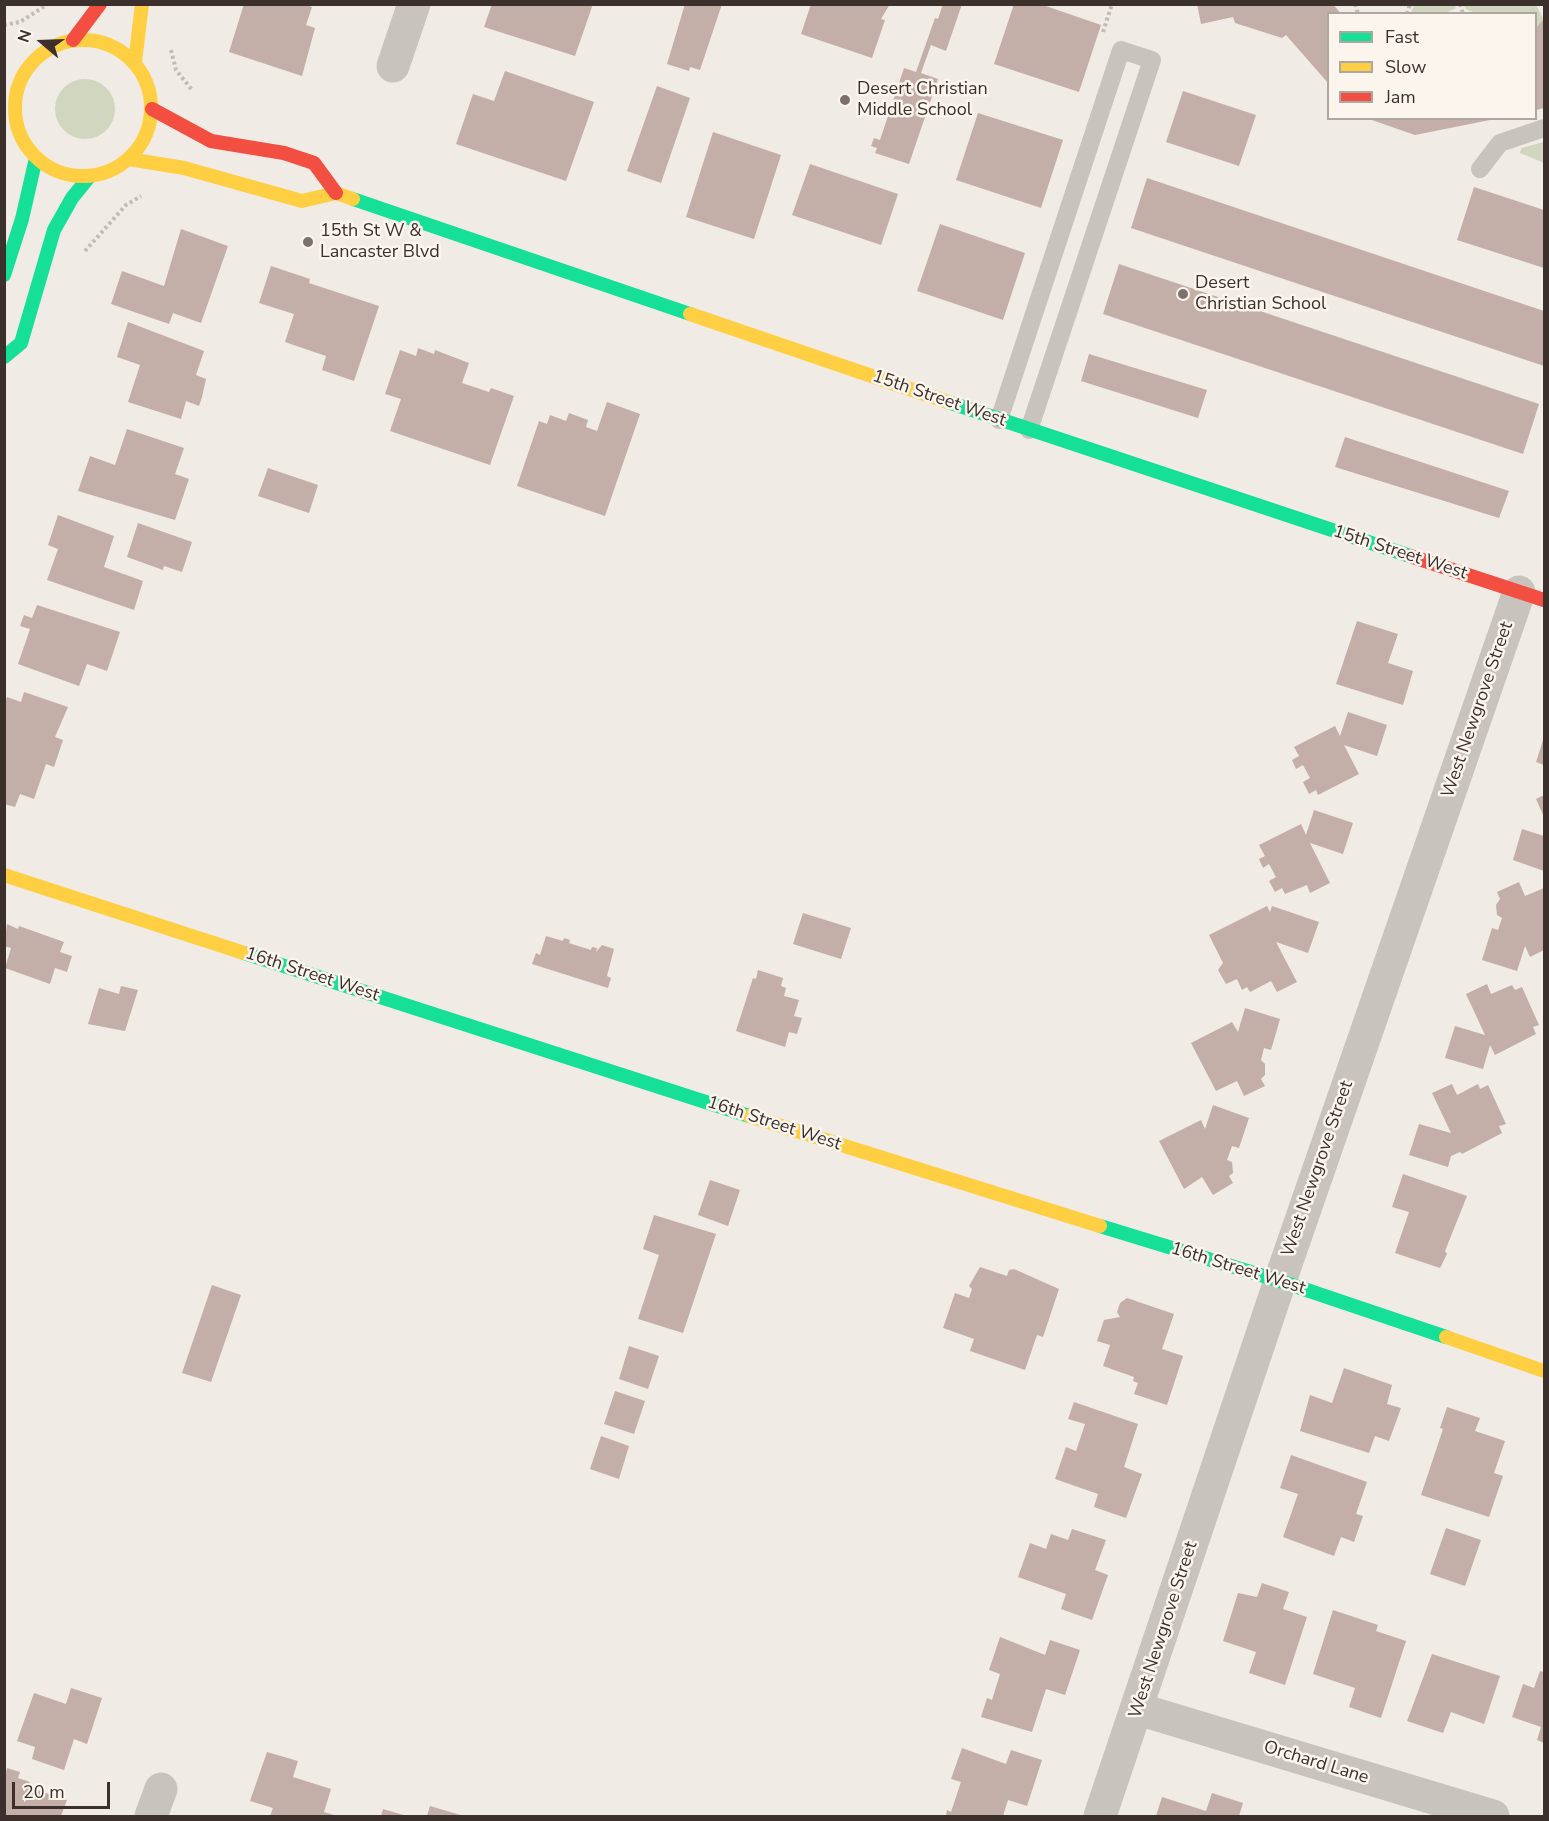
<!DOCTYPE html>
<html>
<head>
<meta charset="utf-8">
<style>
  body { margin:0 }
  #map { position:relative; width:1549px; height:1821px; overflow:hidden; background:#f0ebe5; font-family:"Nunito Sans",sans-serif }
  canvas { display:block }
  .frame { position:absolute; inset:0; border:6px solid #3b302b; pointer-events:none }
  .legend { position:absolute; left:1327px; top:12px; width:210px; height:108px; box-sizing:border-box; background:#fbf5ee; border:2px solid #aea6a0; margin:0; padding:8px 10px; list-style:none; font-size:18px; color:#3b302b }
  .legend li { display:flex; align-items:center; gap:12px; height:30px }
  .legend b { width:30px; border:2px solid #aea6a0 }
  .north { position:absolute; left:12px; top:12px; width:60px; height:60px; -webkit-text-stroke:4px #fbf5ee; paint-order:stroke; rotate:289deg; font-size:16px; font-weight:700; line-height:24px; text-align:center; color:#3b302b }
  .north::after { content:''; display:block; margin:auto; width:21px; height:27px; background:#3b302b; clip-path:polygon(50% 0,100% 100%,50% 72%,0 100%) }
  .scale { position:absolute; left:12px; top:1782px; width:98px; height:27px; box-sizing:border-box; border:3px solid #3b302b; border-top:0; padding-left:8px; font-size:18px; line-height:21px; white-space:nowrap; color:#3b302b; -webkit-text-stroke:4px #fbf5ee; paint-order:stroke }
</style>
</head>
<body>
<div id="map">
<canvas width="1549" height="1821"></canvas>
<div class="frame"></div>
<ul class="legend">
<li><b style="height:8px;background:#16e098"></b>Fast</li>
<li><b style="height:8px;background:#ffcf43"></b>Slow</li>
<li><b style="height:8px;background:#f24e42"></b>Jam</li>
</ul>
<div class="north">N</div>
<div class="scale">20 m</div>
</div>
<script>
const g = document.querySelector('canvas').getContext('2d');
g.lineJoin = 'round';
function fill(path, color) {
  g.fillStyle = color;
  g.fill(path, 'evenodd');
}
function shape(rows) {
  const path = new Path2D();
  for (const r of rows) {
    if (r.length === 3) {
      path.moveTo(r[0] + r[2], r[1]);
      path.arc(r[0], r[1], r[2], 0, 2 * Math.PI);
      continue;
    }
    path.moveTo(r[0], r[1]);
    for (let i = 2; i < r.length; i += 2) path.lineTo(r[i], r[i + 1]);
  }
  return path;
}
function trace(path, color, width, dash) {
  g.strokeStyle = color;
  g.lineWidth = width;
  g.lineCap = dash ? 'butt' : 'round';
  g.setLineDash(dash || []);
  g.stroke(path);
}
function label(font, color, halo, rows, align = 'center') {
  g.font = font + ' "Nunito Sans",sans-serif';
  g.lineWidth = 5;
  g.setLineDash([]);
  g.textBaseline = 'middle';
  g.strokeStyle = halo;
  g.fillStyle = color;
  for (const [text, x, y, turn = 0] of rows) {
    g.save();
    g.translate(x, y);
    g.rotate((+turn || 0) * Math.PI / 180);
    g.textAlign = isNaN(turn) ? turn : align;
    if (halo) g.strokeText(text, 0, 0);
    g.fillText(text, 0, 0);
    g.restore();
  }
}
fill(shape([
  [1414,5,1454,5,1456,8,1446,13,1411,13],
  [1463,5,1536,5,1544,20,1536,28,1536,14,1475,13,1466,9],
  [85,109,30],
  [1544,142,1544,163,1520,153,1521,148]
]), '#d1d6bf');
fill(shape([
  [244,4,305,4,312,7,306,25,315,28,302,76,229,52],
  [492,4,593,4,575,56,484,27],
  [685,4,722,4,700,70,690,67,689,71,667,64],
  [811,4,890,4,881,19,885,20,872,58,801,34],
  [943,4,962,4,946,51,931,45,921,73,938,79,909,164,875,153,877,148,871,146,874,138,880,140,904,68,916,72,935,18,938,19],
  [1014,4,1040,4,1101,25,1079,92,994,64],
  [1197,4,1333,4,1341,14,1328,14,1328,83,1286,35,1282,38,1235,23,1233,17,1201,24],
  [1544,19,1544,108,1536,110,1536,28],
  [505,71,594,102,566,181,456,144,473,94,494,101],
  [657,86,690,98,661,183,627,171],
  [1183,91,1256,115,1239,166,1166,142],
  [978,113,1063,140,1041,208,956,180],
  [1366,118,1490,118,1490,120,1415,135],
  [713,132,781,155,754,239,686,217],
  [810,164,898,194,881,245,792,215],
  [1147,178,1544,311,1544,366,1131,228],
  [1474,187,1544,210,1544,268,1457,240],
  [940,224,1025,253,1003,320,917,291],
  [181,229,228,246,201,323,173,313,169,324,111,304,122,271,164,286],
  [1119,264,1539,404,1523,454,1103,314],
  [271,266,310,279,309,283,379,306,354,381,322,370,326,356,285,342,294,314,259,303],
  [128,322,204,351,196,375,206,379,202,397,199,406,186,401,181,419,128,402,140,365,117,357],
  [418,348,434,354,435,350,469,363,462,383,489,392,491,388,514,396,490,465,390,431,401,399,385,394,400,350,416,356],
  [1089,354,1207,390,1198,418,1081,381],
  [607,402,640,414,605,516,517,486,539,421,547,424,550,415,566,421,569,413,588,420,586,427,597,431],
  [127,429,184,448,175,474,189,479,175,520,78,491,90,456,115,465],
  [1345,437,1509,491,1499,518,1335,467],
  [268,468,318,485,309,513,258,496],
  [58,515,114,536,104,567,143,581,134,610,47,580,58,549,48,545],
  [138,523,192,542,182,572,164,566,163,570,127,557],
  [37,605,120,632,107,671,87,664,79,686,18,664,30,629,20,626,24,615,32,618],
  [1357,621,1398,634,1388,663,1413,671,1403,705,1336,684],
  [24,692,68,707,55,737,63,740,54,767,46,764,34,799,20,794,15,807,4,804,4,703,7,697,21,702],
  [1348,712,1387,725,1377,756,1344,745,1359,774,1318,795,1316,790,1309,794,1303,782,1310,778,1303,765,1296,769,1292,760,1299,756,1294,747,1335,726,1340,736],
  [1544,737,1544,765,1536,762],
  [1544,795,1544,817,1536,799],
  [1314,810,1353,823,1343,854,1310,843,1330,883,1310,893,1307,885,1285,894,1282,888,1275,892,1269,881,1276,877,1269,864,1263,868,1259,859,1265,856,1259,845,1301,824,1306,835],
  [1522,829,1544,836,1544,871,1513,860],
  [1519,882,1525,896,1544,888,1544,950,1530,957,1525,946,1517,971,1482,960,1492,928,1498,930,1502,918,1497,915,1496,905,1500,899,1497,892],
  [1267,906,1270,912,1272,906,1319,922,1308,953,1276,942,1297,982,1277,992,1271,981,1250,992,1247,987,1242,990,1237,979,1226,984,1218,970,1223,963,1209,935],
  [803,913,851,928,841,959,793,944],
  [7,924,18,929,19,926,64,942,60,952,72,956,67,972,55,968,50,984,5,968,11,948,4,946],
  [546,936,563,941,564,938,570,940,569,943,591,950,592,947,597,948,596,952,602,945,614,949,607,976,611,978,608,988,532,964,536,953,540,955],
  [758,970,783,978,781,986,786,988,784,996,799,1000,794,1016,802,1018,797,1034,789,1032,785,1047,736,1031,753,978,756,979],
  [1487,984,1491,994,1512,985,1515,990,1522,987,1539,1025,1533,1027,1536,1034,1495,1055,1490,1045,1483,1069,1445,1058,1455,1026,1485,1035,1466,994],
  [121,986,138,990,125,1031,88,1024,99,988,119,994],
  [1245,1008,1280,1019,1271,1050,1264,1048,1261,1060,1265,1064,1265,1075,1261,1079,1265,1086,1244,1096,1237,1081,1216,1091,1191,1043,1232,1022,1238,1032],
  [1452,1084,1457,1095,1478,1084,1480,1089,1488,1085,1506,1124,1499,1126,1502,1133,1462,1154,1460,1152,1451,1156,1448,1167,1409,1155,1419,1124,1451,1133,1432,1093],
  [1213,1105,1249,1118,1239,1148,1232,1146,1227,1160,1232,1162,1233,1173,1229,1176,1233,1183,1213,1195,1202,1177,1184,1189,1159,1141,1201,1120,1205,1129],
  [1403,1174,1467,1196,1445,1251,1447,1254,1440,1268,1395,1253,1409,1212,1392,1207],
  [710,1180,740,1190,728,1226,698,1215],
  [654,1215,716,1234,683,1333,638,1319,659,1255,643,1249],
  [980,1267,1007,1276,1009,1270,1014,1269,1059,1289,1043,1337,1037,1335,1025,1370,970,1351,974,1339,943,1328,955,1293,969,1298,972,1289,969,1286],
  [212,1285,241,1295,211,1382,182,1373],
  [1127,1298,1174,1314,1162,1349,1183,1356,1167,1405,1134,1394,1138,1383,1133,1381,1134,1377,1103,1366,1110,1345,1097,1341,1104,1320,1120,1317,1117,1312,1120,1303],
  [629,1346,659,1356,648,1389,619,1379],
  [1344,1368,1392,1385,1387,1404,1401,1408,1389,1441,1375,1436,1369,1453,1300,1431,1310,1395,1332,1403],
  [615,1391,645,1401,634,1434,604,1424],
  [1074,1402,1138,1424,1124,1467,1142,1474,1126,1518,1094,1507,1098,1494,1055,1479,1066,1447,1076,1451,1085,1424,1068,1419],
  [1447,1407,1480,1418,1475,1431,1505,1441,1494,1473,1503,1476,1489,1517,1421,1495,1443,1429,1440,1428],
  [601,1436,629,1446,619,1479,590,1469],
  [1291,1455,1367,1482,1356,1514,1363,1516,1354,1542,1341,1537,1334,1556,1283,1537,1298,1494,1280,1488],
  [1446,1528,1481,1540,1465,1586,1430,1574],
  [1072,1529,1106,1540,1095,1570,1108,1575,1092,1620,1061,1609,1066,1594,1018,1577,1030,1543,1046,1549,1051,1534,1068,1540],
  [1262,1583,1289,1592,1283,1609,1307,1617,1285,1685,1249,1673,1256,1652,1223,1641,1238,1593,1257,1597],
  [1333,1610,1378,1625,1376,1631,1406,1641,1381,1718,1349,1707,1355,1688,1313,1674],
  [1000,1637,1045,1655,1050,1640,1080,1650,1065,1695,1046,1689,1032,1732,981,1717,987,1698,992,1700,1000,1674,989,1670],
  [1432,1654,1500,1676,1484,1724,1451,1712,1443,1733,1407,1721],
  [1540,1671,1544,1672,1544,1743,1537,1740,1541,1727,1512,1717,1523,1684,1534,1688],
  [71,1688,102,1698,87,1744,74,1739,64,1770,32,1759,35,1747,17,1741,34,1693,66,1704],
  [962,1748,1006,1764,1011,1750,1042,1760,1027,1806,1008,1800,1003,1816,946,1816,947,1810,951,1812,961,1782,951,1779],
  [267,1752,298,1761,293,1777,331,1789,324,1812,337,1816,270,1816,273,1808,250,1801],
  [7,1768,20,1772,18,1778,30,1782,28,1787,67,1800,61,1816,5,1816,5,1776],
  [1212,1793,1243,1803,1239,1816,1156,1816,1162,1797,1206,1811],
  [430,1806,464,1816,427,1816],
  [383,1809,407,1816,381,1816]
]), '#c3afa7');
trace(shape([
  [1355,4,1358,14],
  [1460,4,1463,14],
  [1334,6,1334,4],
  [1407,14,1410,4],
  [4,25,20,22,48,4],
  [1103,32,1112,4],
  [171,50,176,70,192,90],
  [85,251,126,205,141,196]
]), '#c2bbb6', 4, [3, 3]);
trace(shape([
  [1480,169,1500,143,1544,128],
  [999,420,1121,50,1152,60,1029,430]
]), '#c9c3be', 18);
trace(shape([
  [393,66,414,4],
  [1138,1709,1493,1816],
  [151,1816,161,1789],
  [1100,1816,1280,1281,1519,592]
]), '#c9c3be', 33);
trace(shape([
  [353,199,690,314],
  [4,275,22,219,36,158],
  [4,357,21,343,54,230,72,198,89,177],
  [948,402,1410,556],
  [244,953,749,1116],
  [1100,1226,1280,1281,1446,1337]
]), '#16e098', 14);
trace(shape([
  [83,108,68],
  [135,62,142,4],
  [129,159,184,168,302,201,336,193,353,199],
  [690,314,948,402],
  [4,875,244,953],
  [749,1116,1100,1226],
  [1446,1337,1544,1371]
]), '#ffcf43', 14);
trace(shape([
  [73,40,100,4],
  [152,109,211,141,284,153,314,163,336,193],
  [1410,556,1544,600]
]), '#f24e42', 14);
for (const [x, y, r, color] of [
  [845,100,6,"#7a716c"],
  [308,242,6,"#7a716c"],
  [1183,294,6,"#7a716c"]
]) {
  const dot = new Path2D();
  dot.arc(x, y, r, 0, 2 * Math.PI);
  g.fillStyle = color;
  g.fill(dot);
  trace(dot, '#fbf5ee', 2);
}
label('18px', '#3b302b', '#fbf5ee', [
  ["Desert Christian",857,90],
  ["Middle School",857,111],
  ["15th St W &",320,232],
  ["Lancaster Blvd",320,253],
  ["Desert",1195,284],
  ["Christian School",1195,305]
], 'left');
label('18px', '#3b302b', '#fbf5ee', [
  ["15th Street West",939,399,19],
  ["15th Street West",1400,553,18],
  ["West Newgrove Street",1478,710,-71],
  ["16th Street West",312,975,18],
  ["16th Street West",774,1124,18],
  ["West Newgrove Street",1318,1169,-71],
  ["16th Street West",1238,1269,17],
  ["West Newgrove Street",1164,1630,-72],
  ["Orchard Lane",1316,1763,17]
]);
</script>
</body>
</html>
